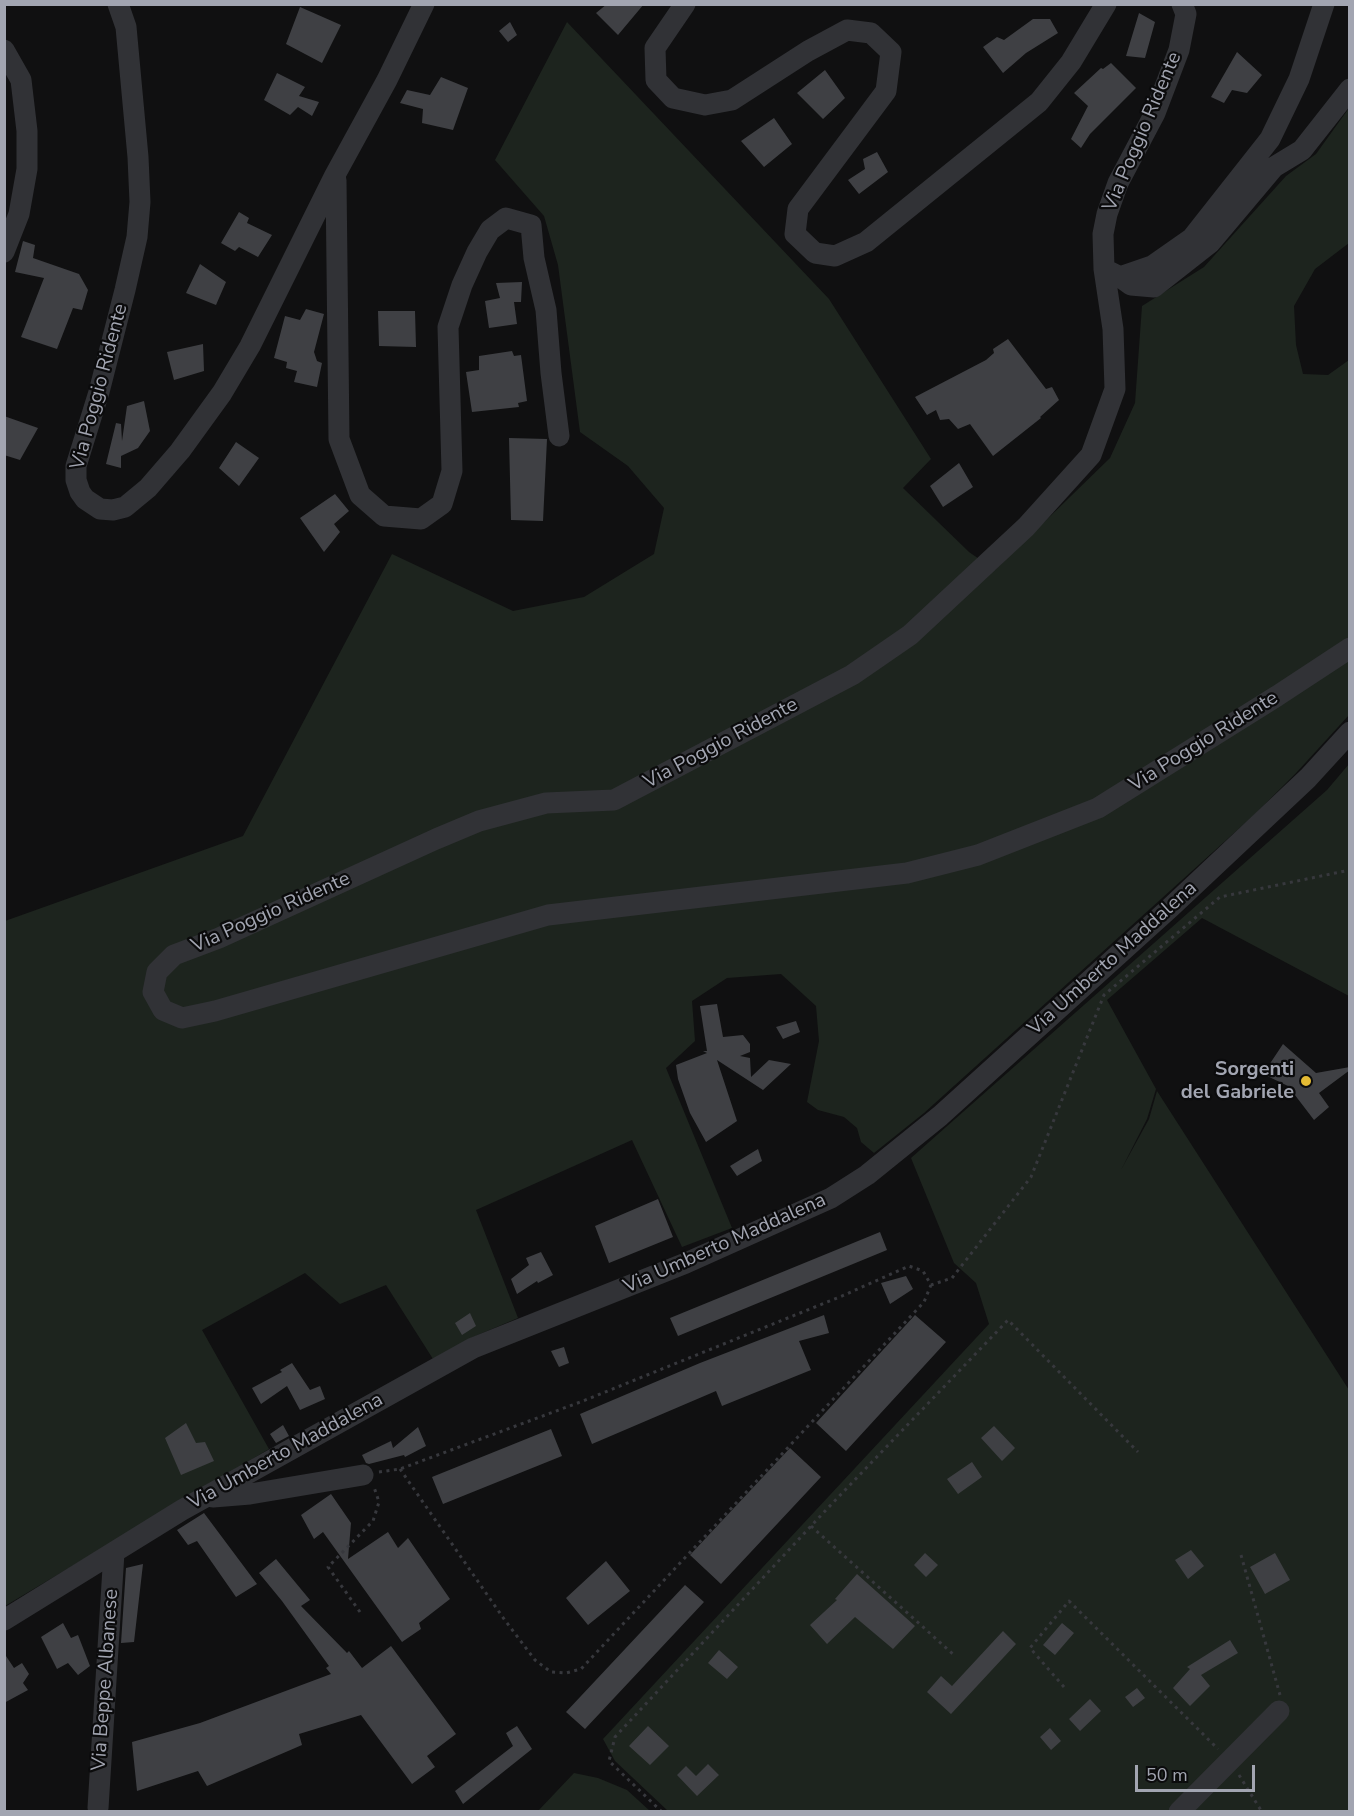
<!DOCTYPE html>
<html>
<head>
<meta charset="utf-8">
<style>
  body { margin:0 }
  #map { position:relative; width:1354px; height:1816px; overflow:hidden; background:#101011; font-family:"Nunito Sans",sans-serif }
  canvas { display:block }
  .frame { position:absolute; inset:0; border:6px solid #a2a5b1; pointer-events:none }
  .scale { position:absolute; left:1135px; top:1765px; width:120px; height:27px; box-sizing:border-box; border:3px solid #a2a5b1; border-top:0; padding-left:8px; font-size:18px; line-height:21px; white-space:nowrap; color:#a2a5b1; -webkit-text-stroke:4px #0b0b0c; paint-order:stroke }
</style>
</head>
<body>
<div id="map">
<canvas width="1354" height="1816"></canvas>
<div class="frame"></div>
<div class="scale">50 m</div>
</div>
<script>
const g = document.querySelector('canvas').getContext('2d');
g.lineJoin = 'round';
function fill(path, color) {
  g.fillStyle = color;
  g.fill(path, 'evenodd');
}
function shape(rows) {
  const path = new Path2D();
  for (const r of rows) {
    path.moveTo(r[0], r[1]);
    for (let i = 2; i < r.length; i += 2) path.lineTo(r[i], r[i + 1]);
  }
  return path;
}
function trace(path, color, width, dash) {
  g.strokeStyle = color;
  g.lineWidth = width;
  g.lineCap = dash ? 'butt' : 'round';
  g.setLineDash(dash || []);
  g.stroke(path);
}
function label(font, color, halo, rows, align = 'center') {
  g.font = font + ' "Nunito Sans",sans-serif';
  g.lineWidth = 4.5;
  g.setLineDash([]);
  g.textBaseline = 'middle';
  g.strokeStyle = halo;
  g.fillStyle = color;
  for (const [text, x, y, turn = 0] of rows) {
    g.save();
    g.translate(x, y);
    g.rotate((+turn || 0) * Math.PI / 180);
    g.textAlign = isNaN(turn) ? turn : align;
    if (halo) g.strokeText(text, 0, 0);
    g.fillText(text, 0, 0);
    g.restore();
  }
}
fill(shape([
  [567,22,829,299,931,459,903,488,969,552,995,570,1110,458,1135,403,1142,306,1204,267,1286,176,1316,154,1349,108,1349,243,1315,269,1294,306,1296,345,1303,374,1328,375,1349,360,1349,715,1296,773,1254,815,924,1113,874,1153,861,1142,857,1128,844,1117,818,1110,807,1102,819,1041,816,1006,781,974,727,978,692,1001,695,1041,666,1068,732,1228,682,1247,632,1140,476,1210,518,1318,473,1337,433,1359,386,1285,340,1304,305,1273,202,1330,269,1449,5,1606,5,921,243,836,392,554,513,611,584,597,654,554,664,508,628,466,580,432,558,265,544,216,495,160],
  [1349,764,1349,996,1202,918,1107,1000,1156,1089,1147,1119,1121,1170,1149,1119,1157,1091,1349,1390,1349,1811,668,1811,615,1761,603,1739,989,1324,976,1283,954,1263,911,1158,1327,790],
  [574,1773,598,1778,627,1790,650,1811,538,1811]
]), '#1d241e');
fill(shape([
  [607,4,644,4,618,35,596,13],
  [300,7,341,25,322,63,286,44],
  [1139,13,1155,22,1145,58,1126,56],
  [1033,19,1050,19,1058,33,1026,53,1003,73,983,47,997,37,1004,40],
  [510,22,517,35,508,42,499,31],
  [1237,52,1262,75,1247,93,1232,90,1224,103,1211,97],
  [1111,63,1136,88,1090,134,1081,148,1071,139,1088,106,1074,93,1101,68,1103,69],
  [825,70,845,98,823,119,797,93],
  [277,73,305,87,299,96,319,102,312,116,298,107,290,115,264,100],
  [441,77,468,88,453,130,422,123,423,109,400,103,407,90,430,95],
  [774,118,792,144,764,167,741,141],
  [877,152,888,172,859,194,848,180,865,169,863,159],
  [239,212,249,218,247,223,272,235,258,257,239,247,235,251,221,243],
  [23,241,35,245,33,258,79,274,88,290,82,310,73,308,57,349,21,337,44,278,15,272],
  [200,264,226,282,216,305,186,293],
  [522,282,521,302,514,302,517,324,489,328,485,301,500,298,496,283],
  [306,309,324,314,314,352,317,361,322,363,317,387,294,382,297,371,286,368,287,362,274,358,285,316,300,320],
  [378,311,415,311,416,347,379,346],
  [1008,339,1046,389,1052,387,1059,400,1040,417,1041,418,993,456,970,424,958,429,949,419,940,420,936,410,927,415,915,397,986,360,994,353,993,349],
  [203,344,204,371,174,380,167,352],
  [512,351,514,356,521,355,527,401,518,403,519,407,472,412,466,372,479,370,479,356],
  [144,401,150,431,138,448,121,456,121,468,106,464,116,423,121,424,122,441,127,406],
  [4,416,38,428,20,460,4,455],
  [509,438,547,439,543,521,511,520],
  [236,442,259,458,239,486,219,468],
  [959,463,973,487,943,507,930,486],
  [335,494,349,511,334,524,340,532,324,552,300,518],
  [717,1004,723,1037,743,1035,750,1044,750,1052,740,1056,750,1058,751,1077,769,1060,791,1064,763,1090,717,1060,737,1121,706,1142,690,1113,678,1079,676,1065,707,1053,703,1051,707,1051,700,1006],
  [796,1021,800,1032,783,1039,776,1027],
  [1283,1044,1316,1073,1350,1067,1350,1070,1319,1093,1329,1107,1314,1120,1288,1086,1263,1074],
  [758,1149,762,1161,737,1176,730,1166],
  [658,1199,673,1237,609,1263,595,1226],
  [880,1232,887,1250,678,1336,670,1318],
  [541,1252,553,1275,538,1283,537,1281,517,1294,511,1279,529,1265,526,1258],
  [906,1276,913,1289,890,1304,881,1283],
  [470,1313,476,1326,462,1335,455,1323],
  [824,1315,829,1333,799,1341,811,1370,722,1406,716,1391,592,1444,580,1414,700,1363],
  [915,1315,946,1342,846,1451,816,1423],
  [564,1347,569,1363,559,1367,551,1351],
  [292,1363,310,1390,320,1386,325,1399,300,1410,287,1386,261,1404,252,1388,282,1372,280,1370],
  [186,1423,196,1443,205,1442,214,1461,181,1475,165,1438],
  [283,1425,289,1436,276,1443,270,1434],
  [994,1426,1015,1448,1002,1461,981,1438],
  [418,1427,426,1446,405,1457,404,1455,369,1464,366,1463,362,1455,391,1441,393,1448],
  [551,1429,562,1456,443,1504,432,1477],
  [790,1448,821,1477,721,1584,690,1555],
  [972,1462,982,1477,958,1494,947,1479],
  [331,1494,351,1523,348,1559,388,1532,398,1548,408,1538,450,1599,419,1623,421,1629,402,1642,323,1532,314,1539,301,1515],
  [204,1513,257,1584,236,1597,197,1541,188,1545,177,1530],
  [1191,1550,1204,1566,1188,1579,1175,1560],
  [925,1553,938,1565,926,1577,914,1565],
  [1275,1553,1290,1580,1265,1594,1250,1567],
  [276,1559,310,1600,301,1606,347,1653,349,1651,362,1668,391,1646,456,1734,427,1756,435,1767,412,1784,361,1715,299,1734,302,1745,207,1786,198,1771,137,1791,132,1742,200,1723,331,1674,326,1668,329,1666,282,1601,259,1573],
  [606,1561,630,1591,588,1625,566,1598],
  [143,1564,134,1642,121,1643,126,1568],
  [857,1574,915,1626,893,1649,855,1617,827,1644,810,1625,837,1600,835,1599],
  [685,1585,704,1602,585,1729,566,1712],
  [63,1623,71,1638,78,1635,90,1666,78,1675,68,1663,57,1669,41,1637],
  [1062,1623,1074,1633,1055,1655,1043,1645],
  [1003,1631,1016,1644,951,1714,927,1692,941,1676,952,1686],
  [1230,1640,1238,1653,1201,1675,1210,1686,1190,1706,1173,1688,1190,1669,1187,1667],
  [719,1650,738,1667,727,1679,708,1663],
  [4,1653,14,1668,22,1663,29,1674,23,1683,28,1690,4,1703],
  [1137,1688,1145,1698,1133,1707,1125,1697],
  [1090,1699,1101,1711,1080,1731,1069,1719],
  [517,1726,532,1749,463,1804,455,1791,513,1746,506,1733],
  [648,1726,669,1746,650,1765,629,1746],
  [1050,1728,1061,1741,1051,1750,1040,1737],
  [708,1764,719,1775,697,1796,677,1775,686,1766,696,1776]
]), '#3f4044');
trace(shape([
  [400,1469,504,1619,535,1660,551,1672,566,1673,581,1669,924,1302,931,1285],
  [379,1472,400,1469,583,1401,842,1296,909,1266,923,1271,931,1285,952,1278,1031,1177,1104,995,1220,897,1350,870],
  [811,1526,954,1655],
  [1241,1555,1280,1695],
  [360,1612,328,1567,373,1521,379,1502,374,1487],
  [1064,1687,1030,1648,1069,1601,1218,1749],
  [1239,1775,1262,1812],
  [662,1812,609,1761,615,1737,826,1510,1008,1320,1138,1452]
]), '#37383d', 3, [3, 4.5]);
trace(shape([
  [118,4,126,27,138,157,140,202,137,237,125,290,99,392,76,466,76,480,80,492,85,499,100,509,113,510,125,507,148,488,180,451,222,393,250,346,335,175,387,80,424,4],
  [685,4,655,48,656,80,673,98,705,105,732,100,808,51,847,30,871,33,891,52,886,91,798,209,795,234,815,253,835,256,866,242,1039,102,1071,62,1106,4],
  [1182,4,1186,14,1179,50,1155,113,1118,183,1107,214,1103,234,1104,269,1113,329,1115,389,1091,455,1026,527,910,635,852,675,614,800,546,803,479,821,436,839,219,938,174,955,157,972,153,992,163,1010,182,1018,215,1011,548,915,907,873,978,855,1098,808,1277,696,1350,648],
  [4,50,21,80,27,131,27,169,19,214,4,252],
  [336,180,339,439,360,495,384,516,421,519,442,504,452,471,448,327,462,285,477,252,490,230,506,218,531,225,534,258,546,310,551,373,559,436],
  [1104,269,1120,277,1152,266,1192,238,1270,139,1299,79,1324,4],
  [1120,277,1131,285,1154,287,1210,243,1274,167,1302,150,1350,89],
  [213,1497,250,1494,363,1475],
  [4,1620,182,1510,473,1348,686,1263,831,1198,867,1175,940,1116,1171,907,1308,778,1350,732],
  [98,1808,114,1552],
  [1179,1812,1279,1711]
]), '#313236', 21);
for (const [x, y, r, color] of [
  [1306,1081,6,"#e5bb34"]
]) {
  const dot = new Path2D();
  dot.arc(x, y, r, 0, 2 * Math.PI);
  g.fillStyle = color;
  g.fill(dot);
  trace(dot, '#0b0b0c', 2);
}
label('20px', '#a2a5b1', '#0b0b0c', [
  ["Via Poggio Ridente",1143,132,-67],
  ["Via Poggio Ridente",100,387,-75],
  ["Via Poggio Ridente",1204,742,-32],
  ["Via Poggio Ridente",721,744,-28],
  ["Via Poggio Ridente",271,913,-24],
  ["Via Umberto Maddalena",1113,959,-42],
  ["Via Umberto Maddalena",725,1244,-24],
  ["Via Umberto Maddalena",286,1452,-29],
  ["Via Beppe Albanese",106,1680,-86]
]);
label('bold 20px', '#a2a5b1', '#0b0b0c', [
  ["Sorgenti",1294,1070],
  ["del Gabriele",1294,1093]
], 'right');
</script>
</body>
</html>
